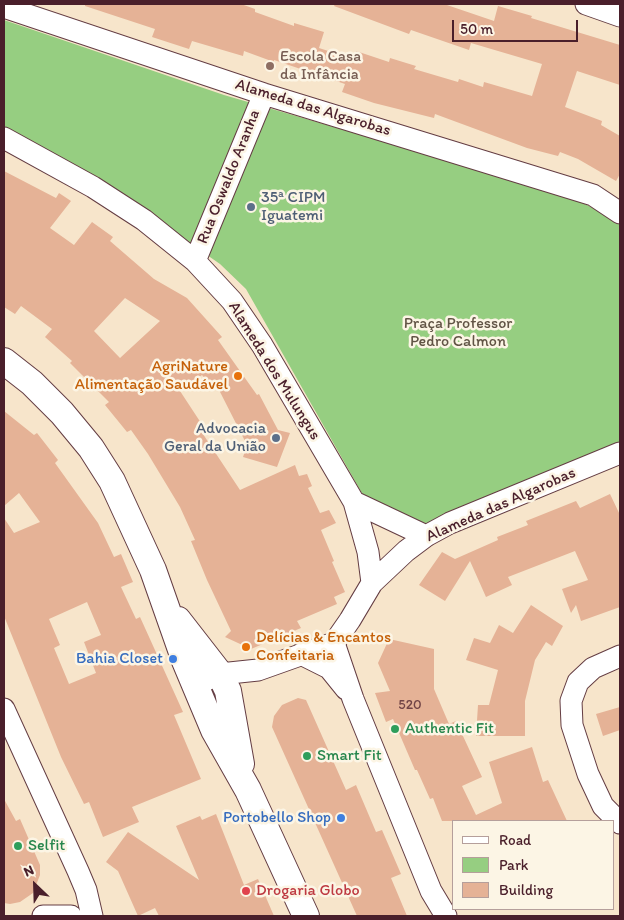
<!DOCTYPE html>
<html>
<head>
<meta charset="utf-8">
<style>
  body { margin:0 }
  #map { position:relative; width:624px; height:920px; overflow:hidden; background:#f7e5cb; font-family:Itim,sans-serif }
  canvas { display:block }
  .frame { position:absolute; inset:0; border:5px solid #4a1f2b; pointer-events:none }
  .legend { position:absolute; left:452px; top:820px; width:162px; height:90px; box-sizing:border-box; background:#fcf5e5; border:1px solid #b59f9b; margin:0; padding:6px 9px; list-style:none; font-size:15px; color:#4a1f2b }
  .legend li { display:flex; align-items:center; gap:10px; height:25px }
  .legend b { width:25px; border:1px solid #b59f9b }
  .north { position:absolute; left:10px; top:860px; width:50px; height:50px; -webkit-text-stroke:4px #fcf5e5; paint-order:stroke; rotate:336deg; font-size:14px; font-weight:700; line-height:20px; text-align:center; color:#4a1f2b }
  .north::after { content:''; display:block; margin:auto; width:18px; height:22px; background:#4a1f2b; clip-path:polygon(50% 0,100% 100%,50% 72%,0 100%) }
  .scale { position:absolute; left:452px; top:20px; width:126px; height:22px; box-sizing:border-box; border:2px solid #4a1f2b; border-top:0; padding-left:6px; font-size:15px; line-height:18px; white-space:nowrap; color:#4a1f2b; -webkit-text-stroke:4px #fcf5e5; paint-order:stroke }
</style>
</head>
<body>
<div id="map">
<canvas width="624" height="920"></canvas>
<div class="frame"></div>
<ul class="legend">
<li><b style="height:6px;background:#fff"></b>Road</li>
<li><b style="height:14px;background:#96ce81"></b>Park</li>
<li><b style="height:14px;background:#e5b296"></b>Building</li>
</ul>
<div class="north">N</div>
<div class="scale">50 m</div>
</div>
<script>
const g = document.querySelector('canvas').getContext('2d');
g.lineJoin = 'round';
function fill(path, color) {
  g.fillStyle = color;
  g.fill(path, 'evenodd');
}
function shape(rows) {
  const path = new Path2D();
  for (const r of rows) {
    path.moveTo(r[0], r[1]);
    for (let i = 2; i < r.length; i += 2) path.lineTo(r[i], r[i + 1]);
  }
  return path;
}
function trace(path, color, width, dash) {
  g.strokeStyle = color;
  g.lineWidth = width;
  g.lineCap = dash ? 'butt' : 'round';
  g.setLineDash(dash || []);
  g.stroke(path);
}
function label(font, color, halo, rows, align = 'center') {
  g.font = font + ' Itim,sans-serif';
  g.lineWidth = 5;
  g.setLineDash([]);
  g.textBaseline = 'middle';
  g.strokeStyle = halo;
  g.fillStyle = color;
  for (const [text, x, y, turn = 0] of rows) {
    g.save();
    g.translate(x, y);
    g.rotate((+turn || 0) * Math.PI / 180);
    g.textAlign = isNaN(turn) ? turn : align;
    if (halo) g.strokeText(text, 0, 0);
    g.fillText(text, 0, 0);
    g.restore();
  }
}
fill(shape([
  [4,20,224,95,564,194,620,221,620,448,453,520,425,523,368,504,246,289,220,264,158,221,4,130]
]), '#96ce81');
fill(shape([
  [85,4,241,4,255,9,255,12,294,26,294,23,324,32,319,48,353,59,356,51,389,62,390,58,416,66,414,69,458,82,459,79,483,87,484,82,532,96,542,64,471,43,469,50,411,30,409,34,334,6,335,4,444,4,494,21,498,6,532,16,531,18,620,45,620,85,577,71,565,107,602,121,601,125,620,136,620,174,616,181,578,159,560,152,558,156,527,148,435,114,434,118,374,103,342,92,345,84,274,60,274,62,244,51,243,56,192,41,189,49,152,37,155,29,85,6],
  [4,171,56,198,59,193,71,201,50,228,74,245,92,222,113,237,110,241,154,279,187,298,222,337,218,340,257,395,259,394,278,430,290,433,277,467,243,457,247,445,217,386,214,390,202,375,180,391,201,423,197,425,240,490,295,465,299,476,307,474,312,486,308,488,320,513,329,510,336,523,321,530,334,561,332,562,345,592,334,597,337,604,297,621,301,628,251,649,225,637,231,631,207,580,191,541,195,540,180,507,148,454,131,430,127,432,105,405,109,402,70,363,72,361,45,337,52,329,21,306,15,314,4,307],
  [125,298,160,321,120,358,94,331],
  [4,411,34,435,37,433,58,460,55,463,98,523,114,557,121,554,133,582,121,587,136,619,140,617,183,712,174,715,201,779,132,807,139,822,103,837,89,802,84,804,61,757,4,616,4,518,14,533,40,522,19,493,4,506],
  [87,602,101,635,84,642,96,673,69,684,54,648,60,645,49,619],
  [610,494,620,515,620,607,581,621,576,605,571,613,562,589,588,580,575,551,508,577,512,585,486,597,470,561,445,601,419,585,442,552,455,559,498,540,497,537,528,525,526,521,576,501,580,508],
  [531,605,563,626,552,646,546,642,535,660,525,701,525,736,476,736,478,705,489,705,498,670,466,660,474,638,490,643,499,625,513,633],
  [389,639,434,649,434,689,449,724,456,721,482,777,462,786,476,815,502,803,489,762,532,747,543,782,548,780,567,821,442,821,433,798,430,799,417,770,415,770,393,719,386,722,375,693,390,691,378,663],
  [298,698,306,700,346,790,356,785,376,832,382,830,401,874,391,878,407,916,357,916,272,727,274,716,282,705],
  [620,707,620,730,603,736,596,714],
  [4,799,16,821,20,819,40,865,40,875,33,893,20,902,10,904,4,903],
  [216,814,244,885,258,879,274,916,159,916,155,908,138,916,118,871,106,862,128,832,199,880,176,826,200,816,202,820]
]), '#e5b296');
const minor = shape([
  [586,4,620,16],
  [4,7,264,94,593,195,620,213],
  [4,138,93,187,144,220,195,261,232,301,262,345,354,502,368,552,372,583],
  [195,261,264,94],
  [354,502,426,536],
  [334,643,350,620,372,583,406,551,426,536,450,523,620,453],
  [334,643,353,699,431,891,446,916],
  [301,654,329,668,346,689],
  [620,656,593,668,578,682,571,701,572,725,588,774,603,806,620,823],
  [206,680,220,674,258,670,334,643],
  [4,709,78,871,86,890,92,916],
  [43,916,71,916]
]);
const major = shape([
  [4,361,32,383,62,413,91,448,112,481,153,570,185,661,214,730,248,790,306,916],
  [178,620,220,674,228,691,241,764]
]);
trace(minor, '#643d43', 23);
trace(major, '#643d43', 28);
trace(minor, '#fff', 21);
trace(major, '#fff', 26);
for (const [x, y, r, color] of [
  [270,66,5,"#8d6e63"],
  [251,207,5,"#5c6f8a"],
  [238,376,5,"#e8710a"],
  [276,438,5,"#5c6f8a"],
  [246,647,5,"#e8710a"],
  [173,659,5,"#3f7fe0"],
  [395,729,5,"#2e9e5b"],
  [307,756,5,"#2e9e5b"],
  [341,818,5,"#3f7fe0"],
  [18,846,5,"#2e9e5b"],
  [246,891,5,"#e0444e"]
]) {
  const dot = new Path2D();
  dot.arc(x, y, r, 0, 2 * Math.PI);
  g.fillStyle = color;
  g.fill(dot);
  trace(dot, '#fcf5e5', 2);
}
label('14px', '#714446', null, [
  ["520",410,705]
]);
label('16px', '#785e54', '#fcf5e5', [
  ["Escola Casa",280,57],
  ["da Infância",280,75]
], 'left');
label('16px', '#4a1f2b', '#fcf5e5', [
  ["Alameda das Algarobas",313,108,17],
  ["Rua Oswaldo Aranha",229,177,-68],
  ["Alameda dos Mulungus",274,371,58],
  ["Alameda das Algarobas",501,505,-24]
]);
label('16px', '#4e5e75', '#fcf5e5', [
  ["35ª CIPM",261,198],
  ["Iguatemi",261,216],
  ["Advocacia",266,429,"right"],
  ["Geral da União",266,447,"right"]
], 'left');
label('16px', '#615445', '#fcf5e5', [
  ["Praça Professor",458,324],
  ["Pedro Calmon",458,342]
]);
label('16px', '#c56008', '#fcf5e5', [
  ["AgriNature",228,367],
  ["Alimentação Saudável",228,385],
  ["Delícias & Encantos",256,638,"left"],
  ["Confeitaria",256,656,"left"]
], 'right');
label('16px', '#366cbe', '#fcf5e5', [
  ["Bahia Closet",163,659],
  ["Portobello Shop",331,818]
], 'right');
label('16px', '#27864d', '#fcf5e5', [
  ["Authentic Fit",405,729],
  ["Smart Fit",317,756],
  ["Selfit",28,846]
], 'left');
label('16px', '#be3a42', '#fcf5e5', [
  ["Drogaria Globo",256,891]
], 'left');
</script>
</body>
</html>
